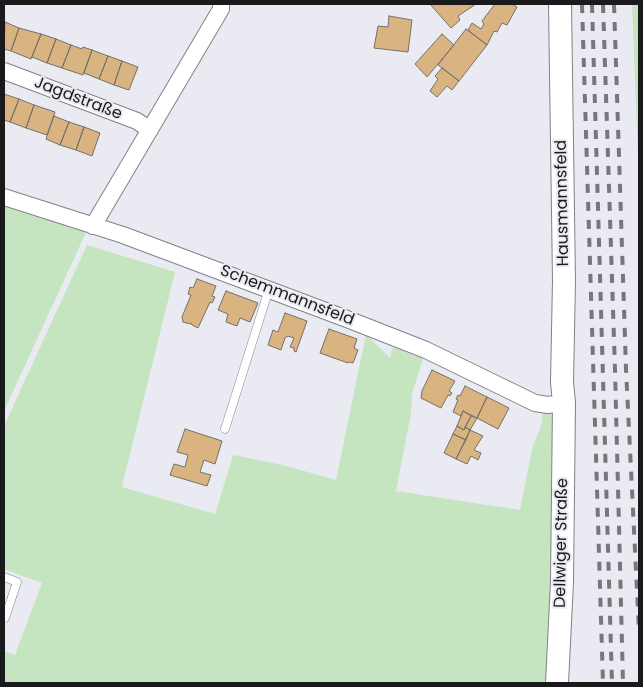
<!DOCTYPE html>
<html>
<head>
<meta charset="utf-8">
<style>
  body { margin:0 }
  #map { position:relative; width:643px; height:687px; overflow:hidden; background:#eaebf2; font-family:Poppins,sans-serif }
  canvas { display:block }
  .frame { position:absolute; inset:0; border:5px solid #1a1a1c; pointer-events:none }
</style>
</head>
<body>
<div id="map">
<canvas width="643" height="687"></canvas>
<div class="frame"></div>
</div>
<script>
const g = document.querySelector('canvas').getContext('2d');
g.lineJoin = 'round';
function fill(path, color) {
  g.fillStyle = color;
  g.fill(path, 'evenodd');
}
function shape(rows) {
  const path = new Path2D();
  for (const r of rows) {
    path.moveTo(r[0], r[1]);
    for (let i = 2; i < r.length; i += 2) path.lineTo(r[i], r[i + 1]);
  }
  return path;
}
function trace(path, color, width, dash) {
  g.strokeStyle = color;
  g.lineWidth = width;
  g.lineCap = dash ? 'butt' : 'round';
  g.setLineDash(dash || []);
  g.stroke(path);
}
function label(font, color, halo, rows, align = 'center') {
  g.font = font + ' Poppins,sans-serif';
  g.lineWidth = 4;
  g.setLineDash([]);
  g.textBaseline = 'middle';
  g.strokeStyle = halo;
  g.fillStyle = color;
  for (const [text, x, y, turn = 0] of rows) {
    g.save();
    g.translate(x, y);
    g.rotate((+turn || 0) * Math.PI / 180);
    g.textAlign = isNaN(turn) ? turn : align;
    if (halo) g.strokeText(text, 0, 0);
    g.fillText(text, 0, 0);
    g.restore();
  }
}
fill(shape([
  [632,4,639,4,639,183],
  [4,202,88,228,4,411],
  [87,245,175,272,122,487,215,514,233,455,283,465,336,480,366,334,390,358,393,347,415,356,424,355,412,394,411,413,396,491,520,510,532,449,542,423,543,407,559,412,551,683,4,683,4,651,15,655,42,583,4,569,4,426]
]), '#c5e5c1');
const building = shape([
  [430,4,476,4,458,16,460,20,451,28,430,4],
  [495,4,512,4,517,7,507,25,502,23,497,32,494,31,487,45,468,30,472,23,481,29,484,24,482,21,495,4],
  [389,16,412,20,408,52,374,48,378,26,388,27,389,16],
  [5,22,19,28,11,51,4,49,5,22],
  [19,28,41,34,31,59,11,51,19,28],
  [466,29,487,45,459,81,438,65,466,29],
  [41,34,56,39,47,63,32,57,41,34],
  [442,34,454,45,427,77,415,64,442,34],
  [56,39,71,45,62,68,47,63,56,39],
  [71,45,82,49,83,47,92,50,83,75,62,68,71,45],
  [92,50,108,56,99,79,84,73,92,50],
  [108,56,122,61,114,85,99,79,108,56],
  [122,61,138,67,129,90,114,85,122,61],
  [442,68,459,81,452,90,447,86,437,97,430,91,438,79,435,76,442,68],
  [4,94,19,99,10,122,4,120,4,94],
  [19,99,34,105,26,128,10,122,19,99],
  [34,105,55,112,47,135,26,128,34,105],
  [54,116,69,122,60,145,46,139,54,116],
  [69,122,84,127,76,150,60,145,69,122],
  [84,127,100,133,92,156,76,150,84,127],
  [197,279,216,286,212,296,215,297,212,303,210,302,198,328,192,325,191,323,190,324,183,322,182,317,191,295,188,294,190,287,193,288,197,279],
  [226,291,258,303,250,322,240,318,237,326,226,322,228,314,218,310,226,291],
  [285,313,307,321,296,352,294,351,294,348,290,347,294,338,288,336,285,338,281,350,268,345,273,330,278,332,285,313],
  [329,329,357,339,354,348,358,350,353,363,349,362,348,363,320,353,329,329],
  [432,370,455,381,449,391,452,393,450,396,448,395,441,408,421,398,422,391,432,370],
  [465,386,487,397,477,418,463,411,461,416,453,412,458,400,456,399,458,395,460,396,465,386],
  [487,397,509,408,498,429,477,418,487,397],
  [463,411,471,416,464,430,457,426,463,411],
  [471,416,477,418,470,430,465,427,471,416],
  [457,426,464,430,465,427,470,430,466,440,453,434,457,426],
  [185,429,222,441,215,464,204,460,200,472,211,475,207,486,170,475,174,464,185,467,188,455,177,452,185,429],
  [470,430,483,436,474,450,481,453,478,460,471,456,467,464,456,459,470,430],
  [453,434,466,440,456,459,444,453,453,434]
]);
fill(building, '#d9b480');
trace(building, '#736f6a', 1);
const lane = shape([
  [225,429,269,289],
  [4,577,17,582,5,618]
]);
const street = shape([
  [4,71,137,121,150,130],
  [4,197,123,235,347,319,426,350,535,403,548,405,564,403],
  [93,226,221,9,221,4]
]);
const secondary = shape([
  [557,683,562,582,564,403,562,382,564,281,560,4]
]);
trace(lane, '#818288', 9);
trace(street, '#818288', 18);
trace(secondary, '#818288', 24);
trace(lane, '#fff', 8);
trace(street, '#fff', 16);
trace(secondary, '#fff', 22);
trace(shape([
  [582,4,603,683],
  [592,4,612,683],
  [603,4,615,370,623,683],
  [614,4,626,369,639,631]
]), '#77777b', 4, [9, 9]);
label('16px', '#1a1a1c', '#eaebf2', [
  ["Jagdstraße",78,99,21],
  ["Hausmannsfeld",563,203,-91],
  ["Schemmannsfeld",287,296,21],
  ["Dellwiger Straße",562,543,-89]
]);
</script>
</body>
</html>
